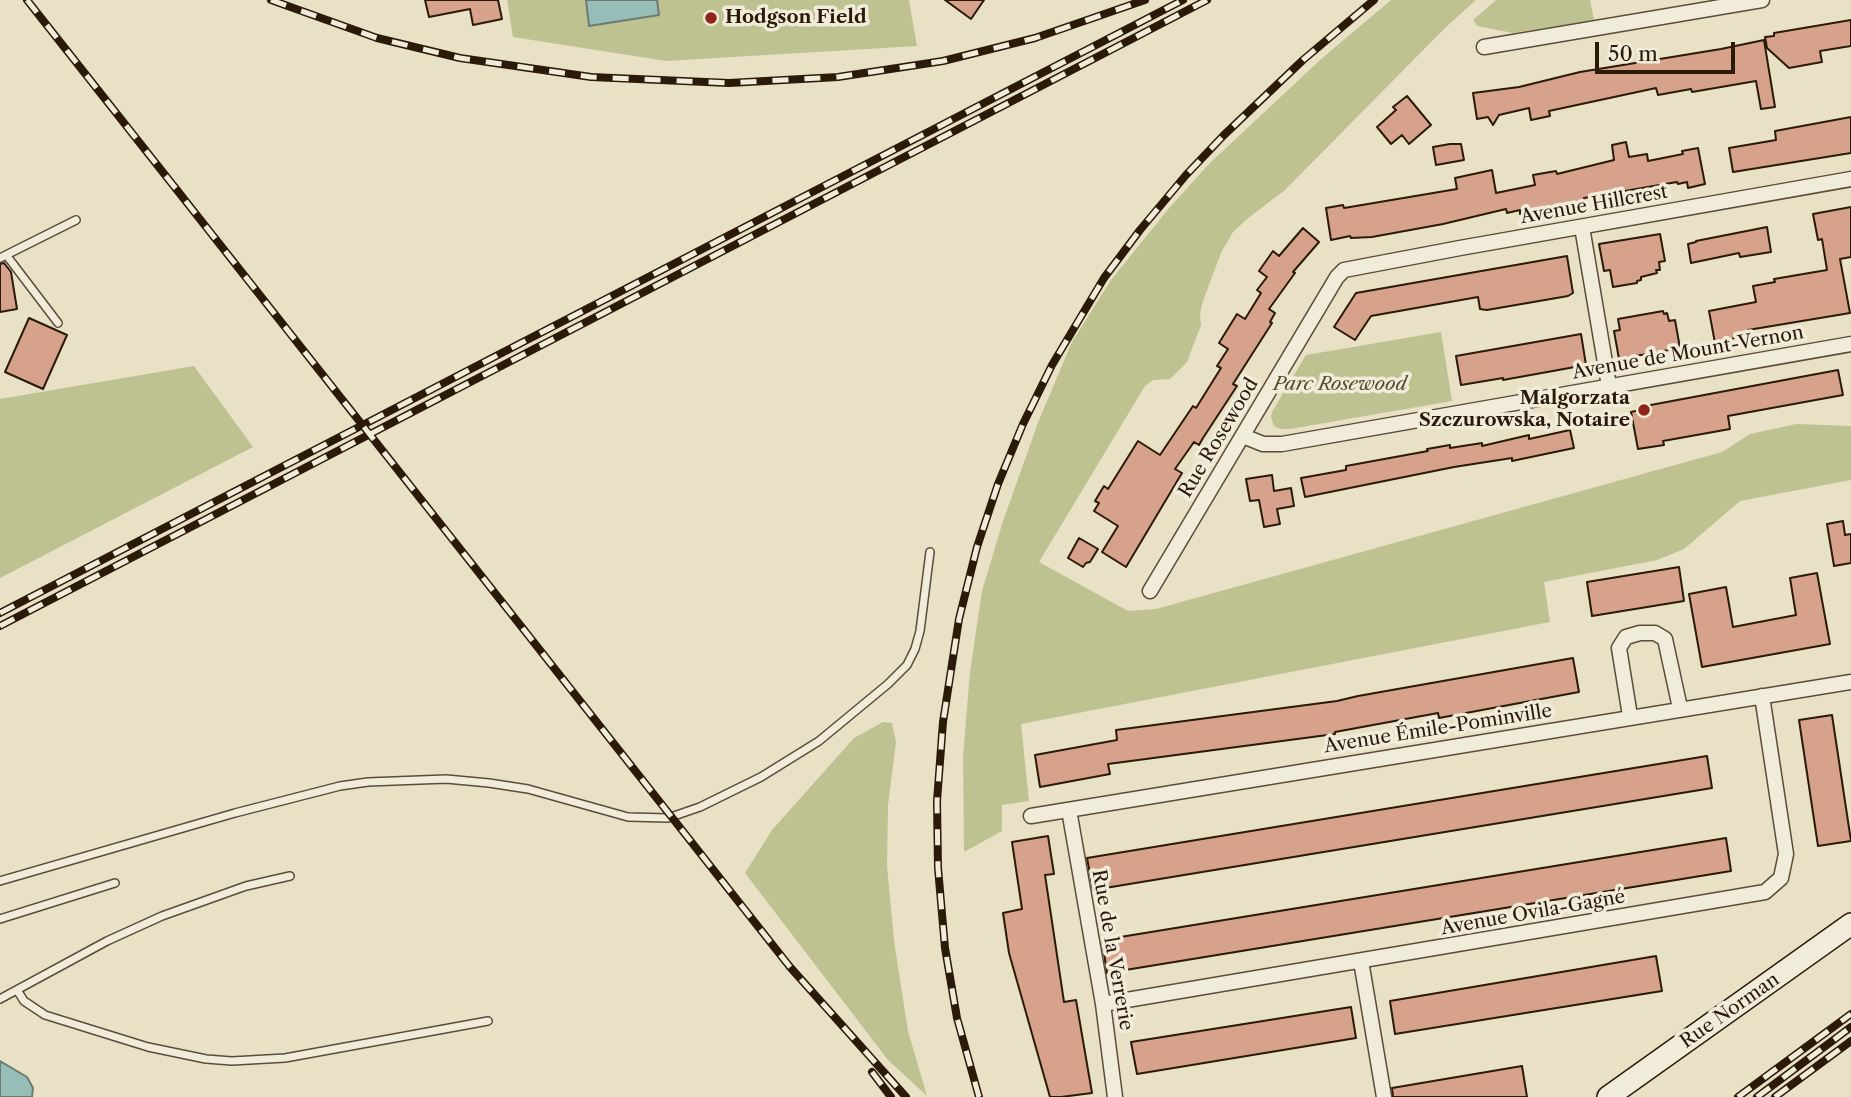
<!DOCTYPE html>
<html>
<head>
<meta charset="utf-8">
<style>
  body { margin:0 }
  #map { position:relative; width:1851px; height:1097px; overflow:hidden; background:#e9e1c6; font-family:"Libre Caslon Text",serif }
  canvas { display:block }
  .scale { position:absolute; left:1595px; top:42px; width:140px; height:32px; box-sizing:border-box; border:4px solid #2b1a08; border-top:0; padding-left:9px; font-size:21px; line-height:24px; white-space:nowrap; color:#2b1a08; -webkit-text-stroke:5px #f1ecda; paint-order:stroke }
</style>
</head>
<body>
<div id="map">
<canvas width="1851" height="1097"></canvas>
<div class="scale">50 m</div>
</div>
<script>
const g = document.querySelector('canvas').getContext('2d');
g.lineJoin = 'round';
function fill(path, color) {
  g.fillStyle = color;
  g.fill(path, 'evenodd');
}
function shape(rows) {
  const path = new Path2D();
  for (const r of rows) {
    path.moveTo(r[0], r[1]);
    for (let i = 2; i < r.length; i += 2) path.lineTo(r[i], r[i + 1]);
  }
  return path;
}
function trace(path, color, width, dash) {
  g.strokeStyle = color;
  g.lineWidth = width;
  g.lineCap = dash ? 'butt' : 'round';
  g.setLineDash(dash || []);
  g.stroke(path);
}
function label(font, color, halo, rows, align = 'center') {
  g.font = font + ' "Libre Caslon Text",serif';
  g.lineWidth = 7;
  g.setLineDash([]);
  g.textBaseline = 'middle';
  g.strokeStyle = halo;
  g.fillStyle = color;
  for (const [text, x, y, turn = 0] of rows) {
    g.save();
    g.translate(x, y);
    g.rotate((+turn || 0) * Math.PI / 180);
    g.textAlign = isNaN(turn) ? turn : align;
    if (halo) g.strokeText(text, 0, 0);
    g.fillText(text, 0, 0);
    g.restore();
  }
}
fill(shape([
  [507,0,909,0,917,46,666,61,513,37],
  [1391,0,1476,0,1445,28,1285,190,1247,219,1233,232,1221,253,1203,301,1200,314,1201,325,1187,362,1170,379,1153,380,1145,386,1039,562,1128,611,1156,609,1722,452,1750,434,1796,424,1851,426,1851,480,1740,501,1684,549,1657,560,1544,582,1550,622,1021,724,1029,801,1002,805,1002,831,964,852,963,757,970,672,982,591,1003,521,1039,420,1072,342,1111,280,1170,207,1209,164,1320,60],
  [1496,0,1590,0,1594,20,1513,33,1477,26,1473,20],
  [1441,332,1452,401,1290,429,1281,429,1274,426,1271,417,1272,412,1306,355],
  [194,366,253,447,0,578,0,399],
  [883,722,892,723,896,742,888,805,887,866,894,941,908,1031,927,1096,888,1060,745,873,772,830,854,738]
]), '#bec190');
const water = shape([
  [586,0,657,0,659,15,589,26,586,0],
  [0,1061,27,1077,33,1088,32,1097,0,1097,0,1061]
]);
fill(water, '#97bdb8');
trace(water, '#6c7c72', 2);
const building = shape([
  [425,0,498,0,502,19,473,25,470,9,429,17,425,0],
  [945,0,984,0,971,19,945,0],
  [1851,20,1851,46,1820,51,1822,62,1789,68,1767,48,1765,37,1774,36,1774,33,1851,20],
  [1764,40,1775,107,1761,109,1756,81,1692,92,1691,89,1658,95,1656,88,1549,111,1550,116,1531,120,1529,108,1499,115,1493,125,1488,117,1477,119,1473,93,1519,87,1580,72,1721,49,1764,40],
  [1407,96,1431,125,1409,144,1402,135,1391,144,1377,127,1396,110,1393,107,1407,96],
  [1851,117,1851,153,1733,172,1729,148,1776,140,1775,131,1851,117],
  [1626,142,1629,157,1647,154,1648,161,1683,154,1682,151,1698,148,1705,184,1688,188,1687,182,1678,184,1677,182,1584,198,1586,205,1542,213,1541,209,1520,214,1520,210,1507,213,1506,209,1443,224,1372,237,1351,238,1350,236,1331,240,1326,208,1343,205,1344,208,1457,189,1455,178,1492,170,1496,193,1535,185,1533,175,1556,171,1557,174,1614,160,1612,145,1626,142],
  [1450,144,1461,144,1464,160,1436,165,1433,147,1450,144],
  [1851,207,1851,257,1840,259,1850,313,1748,330,1749,332,1735,335,1736,337,1730,340,1715,343,1709,311,1756,302,1753,286,1775,282,1774,279,1827,270,1822,239,1818,240,1813,214,1851,207],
  [1767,227,1771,252,1740,257,1739,253,1691,263,1688,244,1696,242,1696,241,1767,227],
  [1303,228,1319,242,1293,272,1295,273,1269,309,1275,313,1270,322,1272,323,1233,384,1237,386,1203,438,1199,445,1194,442,1175,469,1182,473,1126,567,1102,552,1118,526,1094,511,1099,503,1095,501,1104,486,1108,489,1138,441,1160,455,1193,406,1196,408,1221,368,1217,366,1228,349,1219,343,1237,314,1245,319,1261,293,1257,290,1267,277,1259,271,1273,251,1279,256,1303,228],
  [1660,234,1665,261,1659,262,1660,270,1656,270,1657,273,1641,277,1641,280,1637,281,1637,283,1613,287,1610,270,1604,271,1599,244,1660,234],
  [1567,256,1573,293,1568,296,1487,310,1480,309,1478,297,1371,316,1355,340,1334,327,1356,293,1567,256],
  [4,263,11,272,17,309,0,312,0,264,4,263],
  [1663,311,1664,314,1667,313,1669,321,1675,320,1680,348,1619,359,1614,331,1620,330,1618,319,1663,311],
  [29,318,67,335,43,389,5,372,29,318],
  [1581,334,1586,365,1503,380,1503,378,1461,385,1456,356,1581,334],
  [1838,370,1843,395,1728,416,1730,429,1663,441,1664,445,1638,449,1631,412,1640,410,1640,407,1838,370],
  [1570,430,1574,448,1512,461,1512,458,1454,467,1305,497,1301,478,1346,470,1346,466,1428,451,1427,449,1450,445,1450,448,1482,443,1482,446,1529,435,1529,439,1570,430],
  [1272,475,1274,491,1291,488,1294,506,1277,509,1280,524,1264,527,1259,500,1250,501,1246,479,1272,475],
  [1843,521,1845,535,1851,534,1851,563,1834,566,1827,524,1843,521],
  [1079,538,1098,549,1090,562,1086,563,1083,567,1068,558,1079,538],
  [1679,567,1684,601,1592,616,1587,582,1679,567],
  [1817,573,1830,644,1702,667,1689,594,1726,587,1733,627,1796,615,1790,578,1817,573],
  [1573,658,1579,692,1439,718,1438,713,1335,732,1335,734,1108,764,1110,774,1040,787,1035,755,1117,740,1116,730,1337,701,1358,696,1573,658],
  [1832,715,1851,841,1818,846,1799,720,1832,715],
  [1707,756,1712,788,1093,890,1087,858,1707,756],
  [1048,836,1054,874,1045,875,1064,1002,1076,1000,1092,1093,1061,1097,1050,1097,1009,953,1003,913,1022,909,1012,842,1048,836],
  [1726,838,1731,871,1107,973,1102,940,1726,838],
  [1656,956,1662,991,1395,1034,1390,1001,1656,956],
  [1351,1007,1356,1038,1137,1074,1131,1042,1351,1007],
  [1522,1066,1527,1097,1393,1097,1392,1088,1522,1066]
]);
fill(building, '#d7a28c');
trace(building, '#2b1a08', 2);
const lane = shape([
  [7,256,58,323],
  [0,258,76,220],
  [0,881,235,813,340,786,368,782,446,779,489,783,528,789,628,817,668,818,700,807,761,777,819,741,888,684,907,665,915,649,920,631,930,552],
  [0,919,115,883],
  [17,990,24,1001,45,1015,148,1047,206,1059,232,1061,285,1058,488,1021],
  [0,999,107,941,162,916,246,886,290,876]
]);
const street = shape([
  [1484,47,1762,0],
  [1582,227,1609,386],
  [1243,436,1263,444,1282,444,1851,344],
  [1150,591,1337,277,1344,270,1460,248,1851,179],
  [1630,716,1619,648,1626,637,1640,633,1655,633,1665,639,1680,708],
  [1069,810,1103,1004,1115,1097],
  [1031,816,1851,682],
  [1361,961,1384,1097],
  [1103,1004,1765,892,1781,878,1786,854,1762,696]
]);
const secondary = shape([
  [1608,1097,1851,924]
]);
trace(lane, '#5a4c38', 10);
trace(street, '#5a4c38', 17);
trace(secondary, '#2b1a08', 24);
trace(lane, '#f1ecda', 7);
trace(street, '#f1ecda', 14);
trace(secondary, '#f1ecda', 21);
const rail = shape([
  [27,0,790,967,906,1097],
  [271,0,377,38,460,58,591,77,729,83,838,77,943,61,1035,38,1145,0],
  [0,613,1183,0],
  [0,626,1207,0],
  [872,1072,891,1097],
  [979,1097,957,1018,945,948,938,868,937,801,943,722,959,619,977,547,998,484,1023,424,1052,365,1104,278,1140,230,1186,175,1224,135,1303,60,1374,0],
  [1738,1097,1851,1014],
  [1757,1097,1851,1027],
  [1775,1097,1851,1041]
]);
trace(rail, '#2b1a08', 8);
trace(rail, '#f1ecda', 5, [16]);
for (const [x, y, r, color] of [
  [711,18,7,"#8f2418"],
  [1644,410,7,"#8f2418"]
]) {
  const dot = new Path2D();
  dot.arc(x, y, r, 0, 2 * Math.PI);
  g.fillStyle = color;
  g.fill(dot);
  trace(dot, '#f1ecda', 2.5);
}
label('bold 19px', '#2b1a08', '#f1ecda', [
  ["Hodgson Field",725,18],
  ["Malgorzata",1630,399,"right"],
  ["Szczurowska, Notaire",1630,421,"right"]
], 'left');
label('19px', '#2b1a08', '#f1ecda', [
  ["Avenue Hillcrest",1594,205,-10],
  ["Avenue de Mount-Vernon",1688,353,-10],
  ["Rue Rosewood",1219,438,-59],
  ["Avenue Émile-Pominville",1438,729,-9],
  ["Avenue Ovila-Gagné",1533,913,-10],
  ["Rue de la Verrerie",1112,950,80],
  ["Rue Norman",1730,1011,-35]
]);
label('italic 19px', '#574c31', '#f1ecda', [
  ["Parc Rosewood",1340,385]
]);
</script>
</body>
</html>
